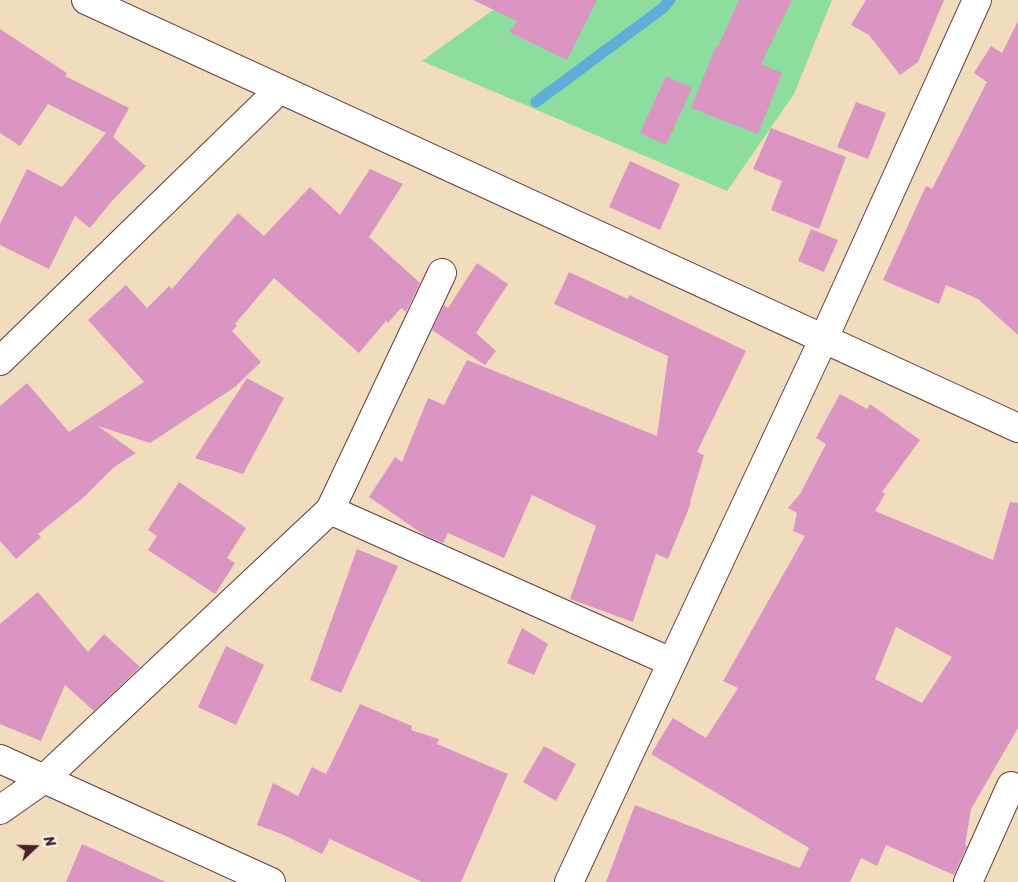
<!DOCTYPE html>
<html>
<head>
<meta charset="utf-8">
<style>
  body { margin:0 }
  #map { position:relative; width:1018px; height:882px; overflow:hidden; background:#f1ddbd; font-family:Sriracha,sans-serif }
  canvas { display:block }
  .north { position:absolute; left:10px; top:822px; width:50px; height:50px; -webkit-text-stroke:4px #fbf7ec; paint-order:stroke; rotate:69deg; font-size:14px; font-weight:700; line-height:20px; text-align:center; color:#4a1f2b }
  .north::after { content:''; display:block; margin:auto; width:18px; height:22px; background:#4a1f2b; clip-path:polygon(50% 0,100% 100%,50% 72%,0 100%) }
</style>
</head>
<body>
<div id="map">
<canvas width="1018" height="882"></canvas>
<div class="north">N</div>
</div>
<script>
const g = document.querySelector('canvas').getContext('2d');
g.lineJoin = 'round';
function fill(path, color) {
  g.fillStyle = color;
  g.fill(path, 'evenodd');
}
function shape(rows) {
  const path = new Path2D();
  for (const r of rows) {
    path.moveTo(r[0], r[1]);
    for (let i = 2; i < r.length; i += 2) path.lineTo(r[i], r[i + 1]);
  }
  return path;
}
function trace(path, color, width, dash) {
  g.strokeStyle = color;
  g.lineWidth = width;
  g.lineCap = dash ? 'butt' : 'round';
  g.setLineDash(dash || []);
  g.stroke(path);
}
fill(shape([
  [507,0,832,0,794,94,727,191,422,61]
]), '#8dde9e');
trace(shape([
  [536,102,663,8,670,0]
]), '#5eaed9', 11);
fill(shape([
  [473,0,597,0,567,60,509,32,517,21],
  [739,0,792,0,761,64,782,73,758,134,691,108,716,46,718,47],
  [866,0,944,0,918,62,900,75,869,35,851,25],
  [1018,21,1018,335,978,299,946,285,939,304,883,280,926,186,932,189,987,82,974,73,991,46,1002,53],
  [0,29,67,73,65,76,129,108,113,137,146,166,112,201,90,228,75,216,49,269,0,245,0,224,27,169,62,187,106,133,48,104,20,146,0,133],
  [666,76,692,88,666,145,640,133],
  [856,102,886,113,868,159,837,147],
  [771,128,846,157,819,229,771,210,782,181,753,169],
  [630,161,680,184,660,230,609,207],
  [370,169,403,184,369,237,420,283,406,312,401,308,388,323,386,321,359,353,274,278,235,324,237,326,232,331,261,362,235,387,150,443,98,426,136,453,114,467,84,497,38,534,41,537,16,559,0,541,0,406,27,383,69,432,144,382,88,320,126,285,147,308,169,286,172,289,238,213,264,236,310,187,340,215],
  [811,229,838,240,824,272,798,261],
  [477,263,508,284,476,333,496,351,485,365,432,330,444,305,448,308],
  [569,272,628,299,629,295,746,351,697,452,704,455,690,502,691,503,668,559,656,554,633,622,570,599,596,526,532,495,504,558,448,533,443,543,424,535,369,497,395,457,402,462,428,398,444,405,467,360,657,436,668,356,554,304],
  [247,378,284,398,243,474,195,458],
  [840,394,867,409,870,404,920,440,882,492,885,494,875,511,993,560,1010,502,1018,503,1018,728,971,809,965,845,967,846,954,875,886,845,877,866,861,858,850,882,606,882,635,805,800,868,809,848,651,754,673,718,706,738,738,688,723,681,805,536,793,531,797,513,788,508,800,494,826,444,816,438],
  [896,627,952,657,922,703,875,679],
  [179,482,246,528,227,558,235,563,215,594,148,550,157,536,148,530],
  [357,549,398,566,341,693,310,680],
  [38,592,88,652,104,634,140,667,94,711,65,685,41,741,0,724,0,624],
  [522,628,548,644,534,675,507,663],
  [226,646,264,665,236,725,198,707],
  [360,704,412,726,411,730,439,739,437,744,508,774,461,882,422,882,330,839,322,854,284,835,257,825,273,783,298,796,312,767,326,774],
  [544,746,576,764,556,801,523,782],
  [82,844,166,882,66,882]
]), '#db95c3');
const street = shape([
  [86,0,1018,428],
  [0,361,280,89],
  [330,510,671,662],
  [0,759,271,882],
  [0,810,44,779,330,510,442,273],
  [569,882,824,338,977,0],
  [968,882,1011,786]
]);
trace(street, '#633c41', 30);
trace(street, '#fff', 28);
</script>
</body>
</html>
